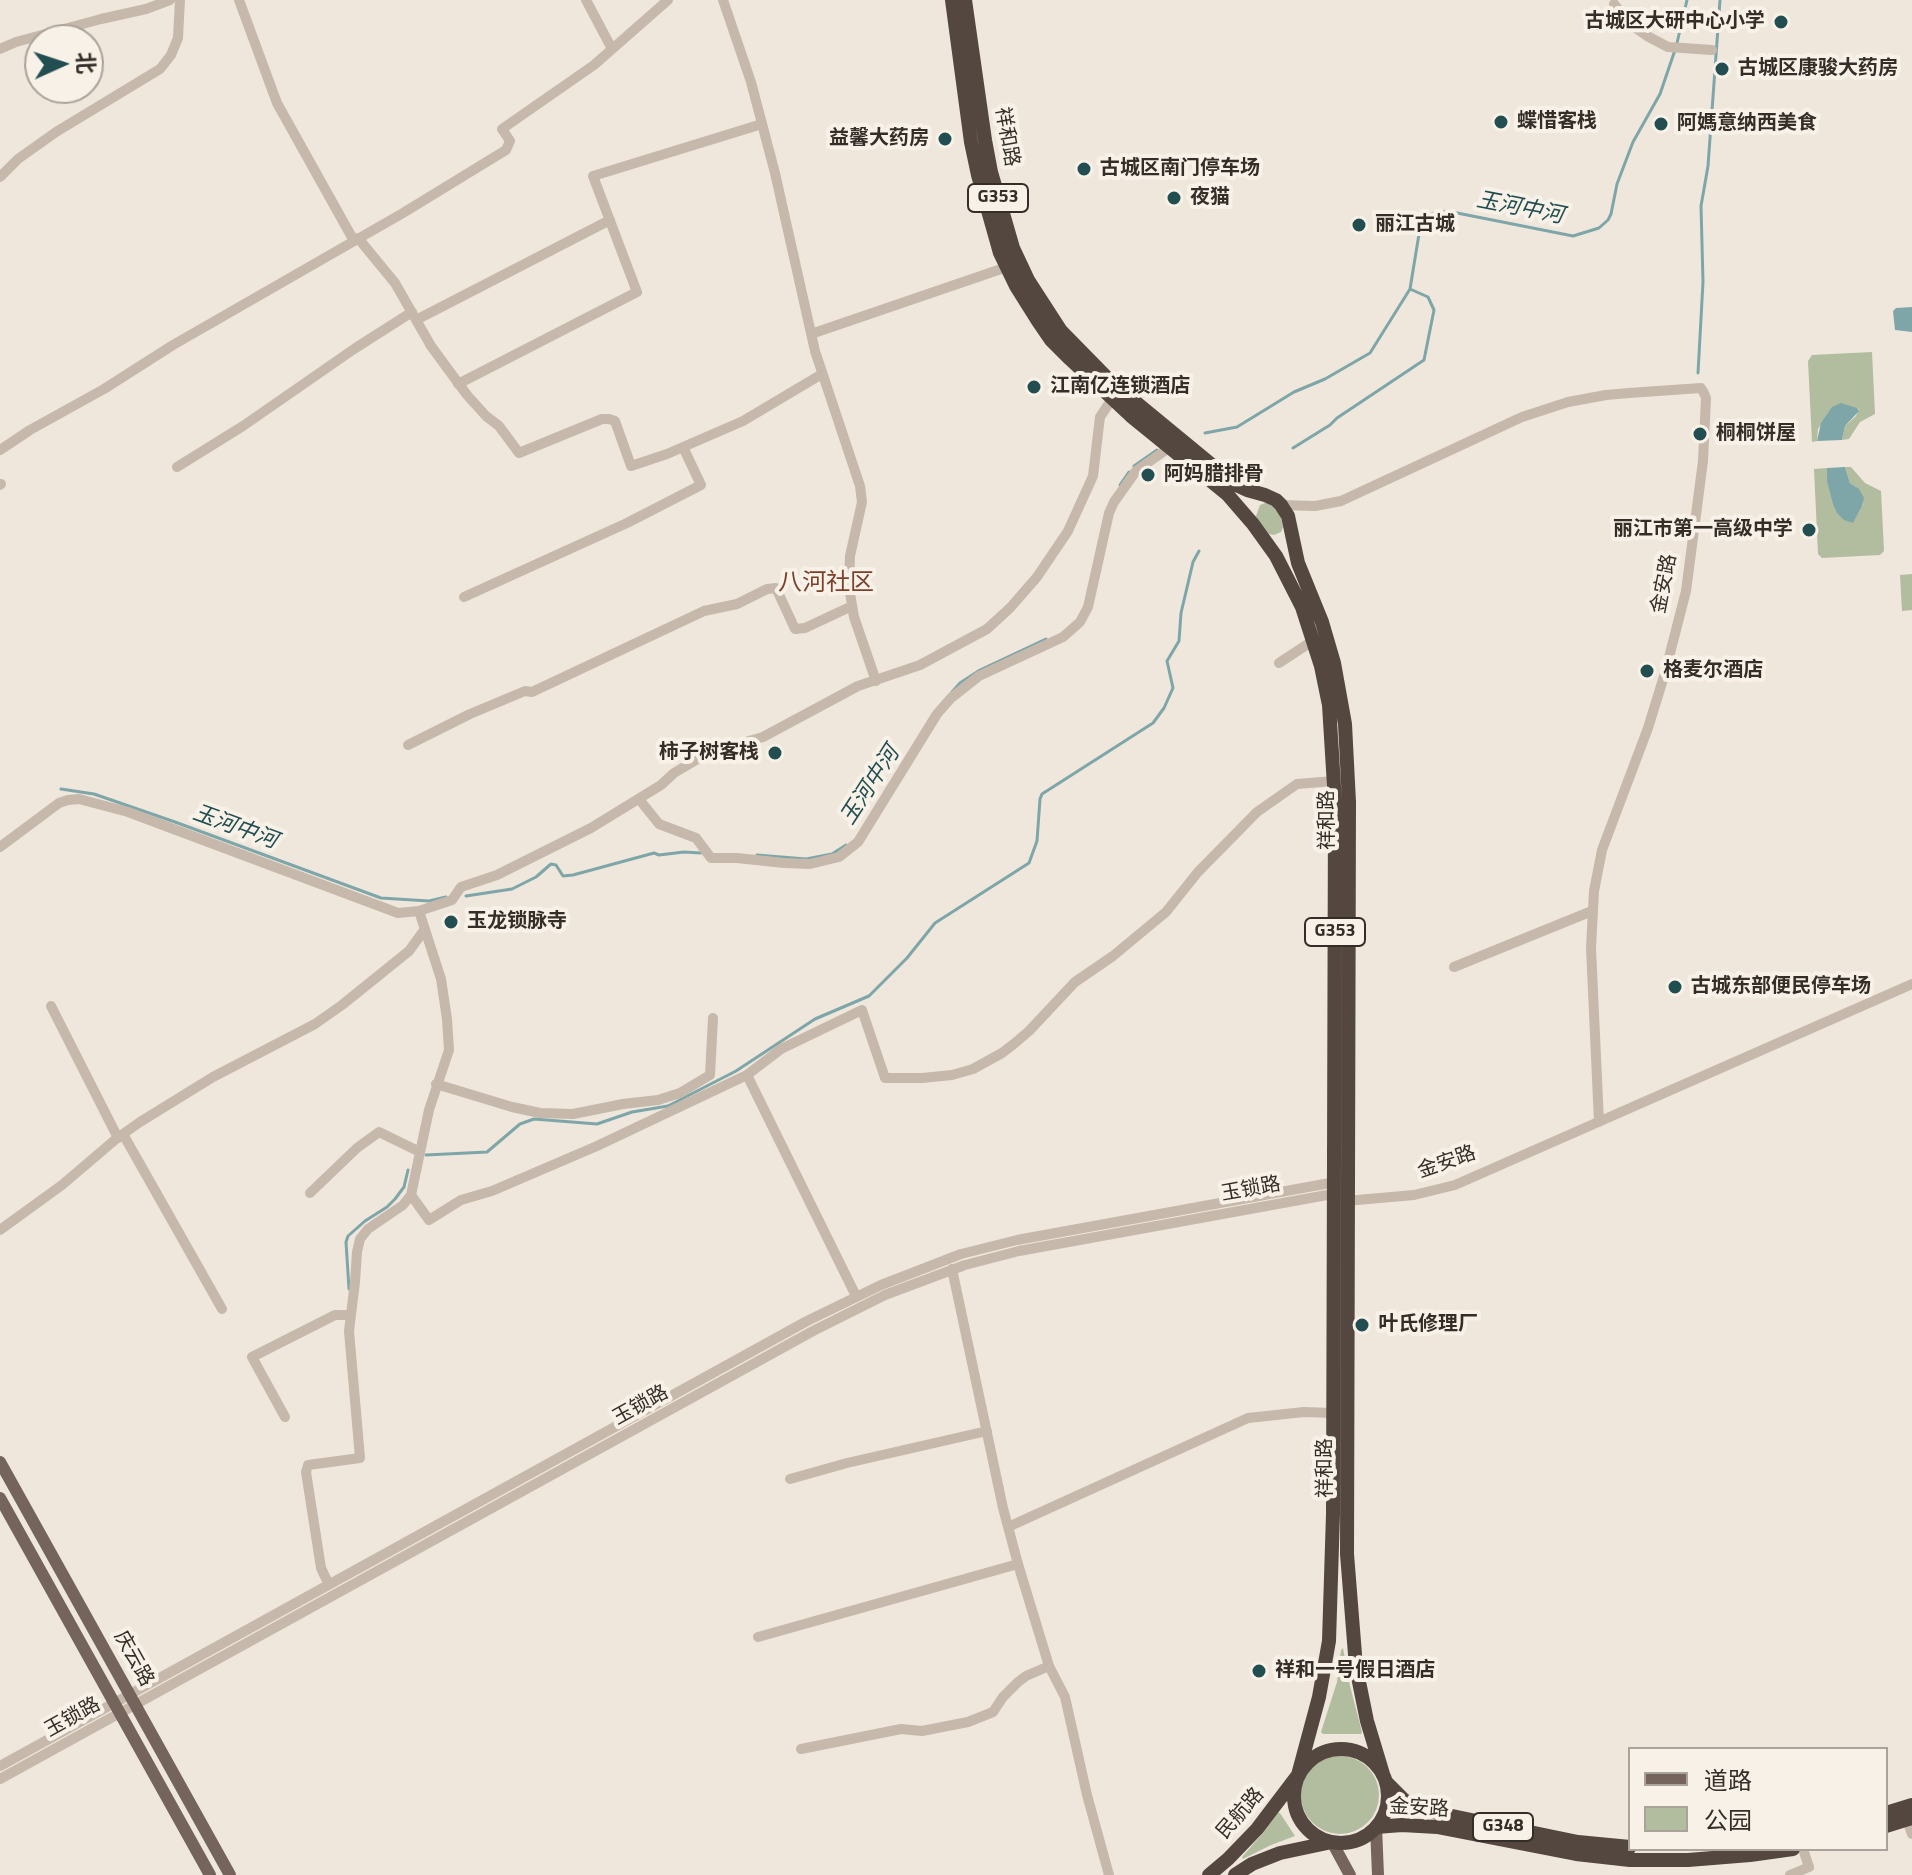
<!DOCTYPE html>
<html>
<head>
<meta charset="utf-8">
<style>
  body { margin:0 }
  #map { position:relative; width:1912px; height:1875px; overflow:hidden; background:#efe7dc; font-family:"Titillium Web","Noto Sans SC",sans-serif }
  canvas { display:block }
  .legend { position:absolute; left:1628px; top:1747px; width:260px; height:104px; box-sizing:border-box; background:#f7f1e8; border:2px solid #a9a39b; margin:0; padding:10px 14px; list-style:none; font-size:24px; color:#342d28 }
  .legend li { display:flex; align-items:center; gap:16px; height:40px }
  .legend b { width:40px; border:2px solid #a9a39b }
  .north { position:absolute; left:24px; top:24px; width:80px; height:80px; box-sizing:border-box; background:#f7f1e8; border:2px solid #a9a39b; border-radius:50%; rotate:87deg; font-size:22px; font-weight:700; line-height:32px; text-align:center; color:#342d28 }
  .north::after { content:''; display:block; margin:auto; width:28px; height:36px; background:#224d51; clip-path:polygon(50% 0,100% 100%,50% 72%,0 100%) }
</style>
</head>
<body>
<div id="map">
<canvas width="1912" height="1875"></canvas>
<ul class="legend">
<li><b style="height:10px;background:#74645b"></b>道路</li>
<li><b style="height:22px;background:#b1bd9e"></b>公园</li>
</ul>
<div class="north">北</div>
</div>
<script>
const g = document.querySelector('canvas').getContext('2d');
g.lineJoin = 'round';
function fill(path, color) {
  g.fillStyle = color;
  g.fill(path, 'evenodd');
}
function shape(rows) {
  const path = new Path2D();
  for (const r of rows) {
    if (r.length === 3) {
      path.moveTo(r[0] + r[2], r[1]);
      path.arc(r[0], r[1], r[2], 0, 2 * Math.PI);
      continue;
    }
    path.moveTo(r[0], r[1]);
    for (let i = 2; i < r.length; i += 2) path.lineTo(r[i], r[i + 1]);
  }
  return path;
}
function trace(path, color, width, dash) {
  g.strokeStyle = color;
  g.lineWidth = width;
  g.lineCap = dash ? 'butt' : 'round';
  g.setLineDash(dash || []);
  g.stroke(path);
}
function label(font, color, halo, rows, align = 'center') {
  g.font = font + ' "Titillium Web","Noto Sans SC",sans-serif';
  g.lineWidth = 8;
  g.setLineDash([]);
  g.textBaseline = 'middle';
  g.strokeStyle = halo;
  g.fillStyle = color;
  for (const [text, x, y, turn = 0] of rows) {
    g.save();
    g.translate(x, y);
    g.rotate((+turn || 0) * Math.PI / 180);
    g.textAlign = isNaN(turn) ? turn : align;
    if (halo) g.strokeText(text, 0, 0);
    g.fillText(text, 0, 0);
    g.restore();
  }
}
fill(shape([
  [1872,352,1875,414,1860,422,1849,439,1842,440,1845,426,1856,416,1859,409,1848,406,1826,417,1818,429,1817,441,1812,442,1808,361,1812,355],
  [1845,467,1851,467,1865,483,1881,491,1884,551,1880,555,1822,558,1818,554,1814,469,1827,468,1827,481,1853,522,1863,504,1856,487,1850,483],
  [1268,502,1280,514,1283,527,1281,532,1274,535,1269,534,1257,520,1256,516,1260,505],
  [1912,574,1912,610,1902,611,1900,575],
  [1343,1648,1350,1686,1362,1732,1361,1734,1323,1734,1321,1732,1337,1682,1341,1650],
  [1340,1795,39],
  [1278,1813,1280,1813,1295,1836,1271,1845,1243,1859,1242,1857,1263,1833]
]), '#b1bd9e');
fill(shape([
  [1912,307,1912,332,1895,330,1893,311,1896,308],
  [1841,403,1857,408,1859,411,1845,426,1842,440,1817,441,1821,423,1832,407],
  [1845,467,1850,483,1859,489,1864,498,1862,506,1853,523,1844,520,1837,513,1833,504,1827,481,1827,468]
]), '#7ea6a9');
trace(shape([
  [1677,43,1687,0],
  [1698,373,1703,282,1701,206,1708,166,1720,0],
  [1205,433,1237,427,1294,392,1325,379,1370,353,1410,289,1420,228,1425,217,1430,214,1447,211,1573,236,1599,228,1608,220,1611,214,1617,184,1633,142,1660,94,1675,50],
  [1293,448,1330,425,1337,418,1424,360,1434,310,1428,297,1410,289],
  [1134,466,1157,450],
  [1120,485,1129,472],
  [952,692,960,683,980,670,1046,639],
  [61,789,94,794,175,822,381,898,429,901,446,897],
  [757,855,806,859,832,854,846,845],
  [466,896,512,889,536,877,551,864,556,865,563,876,573,875,654,853,659,855,684,852,701,853],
  [426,1155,487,1152,520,1124,534,1119,597,1124,632,1112,668,1106,736,1071,815,1019,869,996,907,958,935,923,1029,863,1037,841,1040,799,1042,794,1153,723,1164,708,1173,688,1167,661,1179,641,1181,613,1193,562,1199,551],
  [349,1289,346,1242,348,1236,365,1221,387,1207,395,1199,404,1187,408,1170]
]), '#7ea6a9', 3);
trace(shape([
  [239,0,277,103,354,241],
  [586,0,612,49],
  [723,0,751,82,775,173,815,351,860,486,862,502,850,556,849,587,854,617,876,681],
  [1614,4,1634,27,1647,36,1668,47,1712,50],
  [0,49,16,42,101,19,146,9,170,0],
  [0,177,18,159,56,132,160,69,171,55,178,38,180,0],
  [358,238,395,283,431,346,467,395,486,416,499,426,519,453,602,419,609,419,615,421,631,466,667,454,743,421,822,374],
  [416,320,610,220],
  [811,334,1007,267],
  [458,384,637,292,593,176,762,124],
  [0,450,30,430,104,389,173,345,403,213,506,150,510,141,502,129,594,65,668,0],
  [177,467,243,426,354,349,412,312],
  [0,485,1,484],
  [1281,505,1315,506,1341,501,1522,417,1568,402,1606,395,1629,393,1701,388,1704,393,1706,398,1703,461,1686,591,1665,673,1648,728,1602,850,1594,891,1591,948,1599,1122],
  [464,597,627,523,701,485,683,447],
  [1279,663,1314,640],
  [408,745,470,714,525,691,532,692,704,611,737,604,767,589,776,588,795,629,805,628,852,606],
  [639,799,659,824,696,838,711,858,737,858,784,863,810,864,839,857,858,842,937,714,951,698,979,676,1063,637,1080,622,1088,607,1109,513,1114,502,1136,471,1170,447],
  [0,847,59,803,68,800,79,799,128,812,398,913,419,911,452,900,461,887,497,875,591,828,661,785,674,773,696,760,721,749,763,737,858,686,920,665,987,629,1010,608,1037,577,1068,531,1093,476,1100,417,1112,399],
  [1454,967,1592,911],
  [51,1006,118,1138],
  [747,1075,856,1296],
  [436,1084,512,1107,540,1113,573,1114,623,1104,658,1100,680,1093,710,1075,713,1018],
  [123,1134,222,1309],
  [310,1193,357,1148,379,1132,420,1152],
  [411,1195,429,1220,461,1200,492,1191,597,1146,747,1075,781,1049,862,1010,885,1078,922,1078,952,1075,973,1069,1002,1053,1015,1043,1029,1031,1075,982,1113,956,1166,912,1198,872,1257,812,1297,784,1335,781],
  [1346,1201,1414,1195,1455,1185,1912,984],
  [0,1230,62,1185,116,1139,140,1122,213,1077,315,1024,342,1005,409,951,425,929],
  [952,1269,1003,1508,1018,1564,1049,1666,1065,1697,1087,1795,1109,1875],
  [285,1417,252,1357,335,1315,351,1315],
  [790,1479,847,1463,987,1431],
  [1008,1527,1248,1418,1304,1412,1333,1413],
  [329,1585,321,1568,306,1472,308,1465,360,1458,349,1331,355,1282,357,1252,360,1239,368,1229,403,1205,411,1195,429,1110,449,1050,447,1019,441,979,419,911],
  [758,1637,1018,1564],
  [801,1749,901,1729,922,1731,968,1722,993,1712,1003,1697,1018,1682,1026,1676,1049,1666],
  [0,1766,807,1321,881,1285,961,1254,1017,1240,1341,1181],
  [0,1779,813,1331,885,1295,965,1265,1019,1251,1338,1193],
  [1907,1820,1912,1834],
  [1790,1875,1809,1867,1803,1849]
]), '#c6b8aa', 10);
trace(shape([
  [0,1462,230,1875],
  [0,1498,210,1875],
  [1376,1827,1378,1875],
  [1332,1842,1350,1875]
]), '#74645b', 12);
trace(shape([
  [952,0,971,142,978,175,1000,253,1016,286,1038,321,1051,340,1070,359,1131,416,1227,494,1253,524,1276,556,1302,607,1321,666,1329,705,1335,802,1333,1514,1329,1641,1319,1697,1298,1775,1257,1829,1228,1859,1209,1875],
  [965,0,985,140,991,172,1013,248,1028,280,1061,331,1111,382,1236,485,1247,490,1265,495,1276,500,1281,505,1288,516,1298,563,1322,622,1334,663,1345,724,1349,802,1347,1554,1356,1667,1367,1721,1383,1774],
  [1341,1796,47],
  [1386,1782,1404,1800,1428,1811,1578,1842,1630,1847],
  [1886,1813,1912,1805],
  [1886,1826,1912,1818],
  [1376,1827,1402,1825,1437,1827,1576,1854,1630,1860,1688,1860,1750,1855,1793,1849],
  [1235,1875,1252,1864,1280,1853,1332,1842]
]), '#544740', 14);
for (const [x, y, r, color] of [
  [1781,22,8,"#224d51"],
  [1722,69,8,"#224d51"],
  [1501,122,8,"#224d51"],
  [1661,124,8,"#224d51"],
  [945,139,8,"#224d51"],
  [1084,169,8,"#224d51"],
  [1174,198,8,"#224d51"],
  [1359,225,8,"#224d51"],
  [1034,387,8,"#224d51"],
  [1700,434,8,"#224d51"],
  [1148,475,8,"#224d51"],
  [1809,530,8,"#224d51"],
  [1647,671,8,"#224d51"],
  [775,753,8,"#224d51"],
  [451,922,8,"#224d51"],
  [1675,987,8,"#224d51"],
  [1362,1325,8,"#224d51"],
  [1259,1671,8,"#224d51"]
]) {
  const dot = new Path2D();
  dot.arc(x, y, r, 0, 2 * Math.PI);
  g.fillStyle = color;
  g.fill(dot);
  trace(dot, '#f7f1e8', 3);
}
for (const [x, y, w] of [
  [998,198,60],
  [1335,932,60],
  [1503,1827,60]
]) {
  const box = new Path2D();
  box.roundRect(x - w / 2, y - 14, w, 28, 6);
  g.fillStyle = '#f7f1e8';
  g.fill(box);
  trace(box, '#342d28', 2);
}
label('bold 18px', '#342d28', null, [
  ["G353",998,198],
  ["G353",1335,932],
  ["G348",1503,1827]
]);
label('bold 20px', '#342d28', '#f7f1e8', [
  ["古城区大研中心小学",1765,22,"right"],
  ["古城区康骏大药房",1738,69],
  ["蝶惜客栈",1517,122],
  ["阿媽意纳西美食",1677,124],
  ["益馨大药房",929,139,"right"],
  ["古城区南门停车场",1100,169],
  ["夜猫",1190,198],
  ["丽江古城",1375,225],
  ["江南亿连锁酒店",1050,387],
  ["桐桐饼屋",1716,434],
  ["阿妈腊排骨",1164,475],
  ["丽江市第一高级中学",1793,530,"right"],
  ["格麦尔酒店",1663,671],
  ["柿子树客栈",759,753,"right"],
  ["玉龙锁脉寺",467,922],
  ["古城东部便民停车场",1691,987],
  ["叶氏修理厂",1378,1325],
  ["祥和一号假日酒店",1275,1671]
], 'left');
label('20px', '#342d28', '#f7f1e8', [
  ["祥和路",1006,137,80],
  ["金安路",1665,584,-79],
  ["祥和路",1328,820,-90],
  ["金安路",1447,1163,-19],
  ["玉锁路",1251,1190,-10],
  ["玉锁路",641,1406,-29],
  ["祥和路",1326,1468,-90],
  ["庆云路",133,1659,61],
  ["玉锁路",73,1718,-29],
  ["金安路",1419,1809,3],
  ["民航路",1241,1814,-49]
]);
label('italic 22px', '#224d51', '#f7f1e8', [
  ["玉河中河",1520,209,11],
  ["玉河中河",871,786,-57],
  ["玉河中河",235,828,20]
]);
label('24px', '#7b402a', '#f7f1e8', [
  ["八河社区",826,584]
]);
</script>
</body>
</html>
